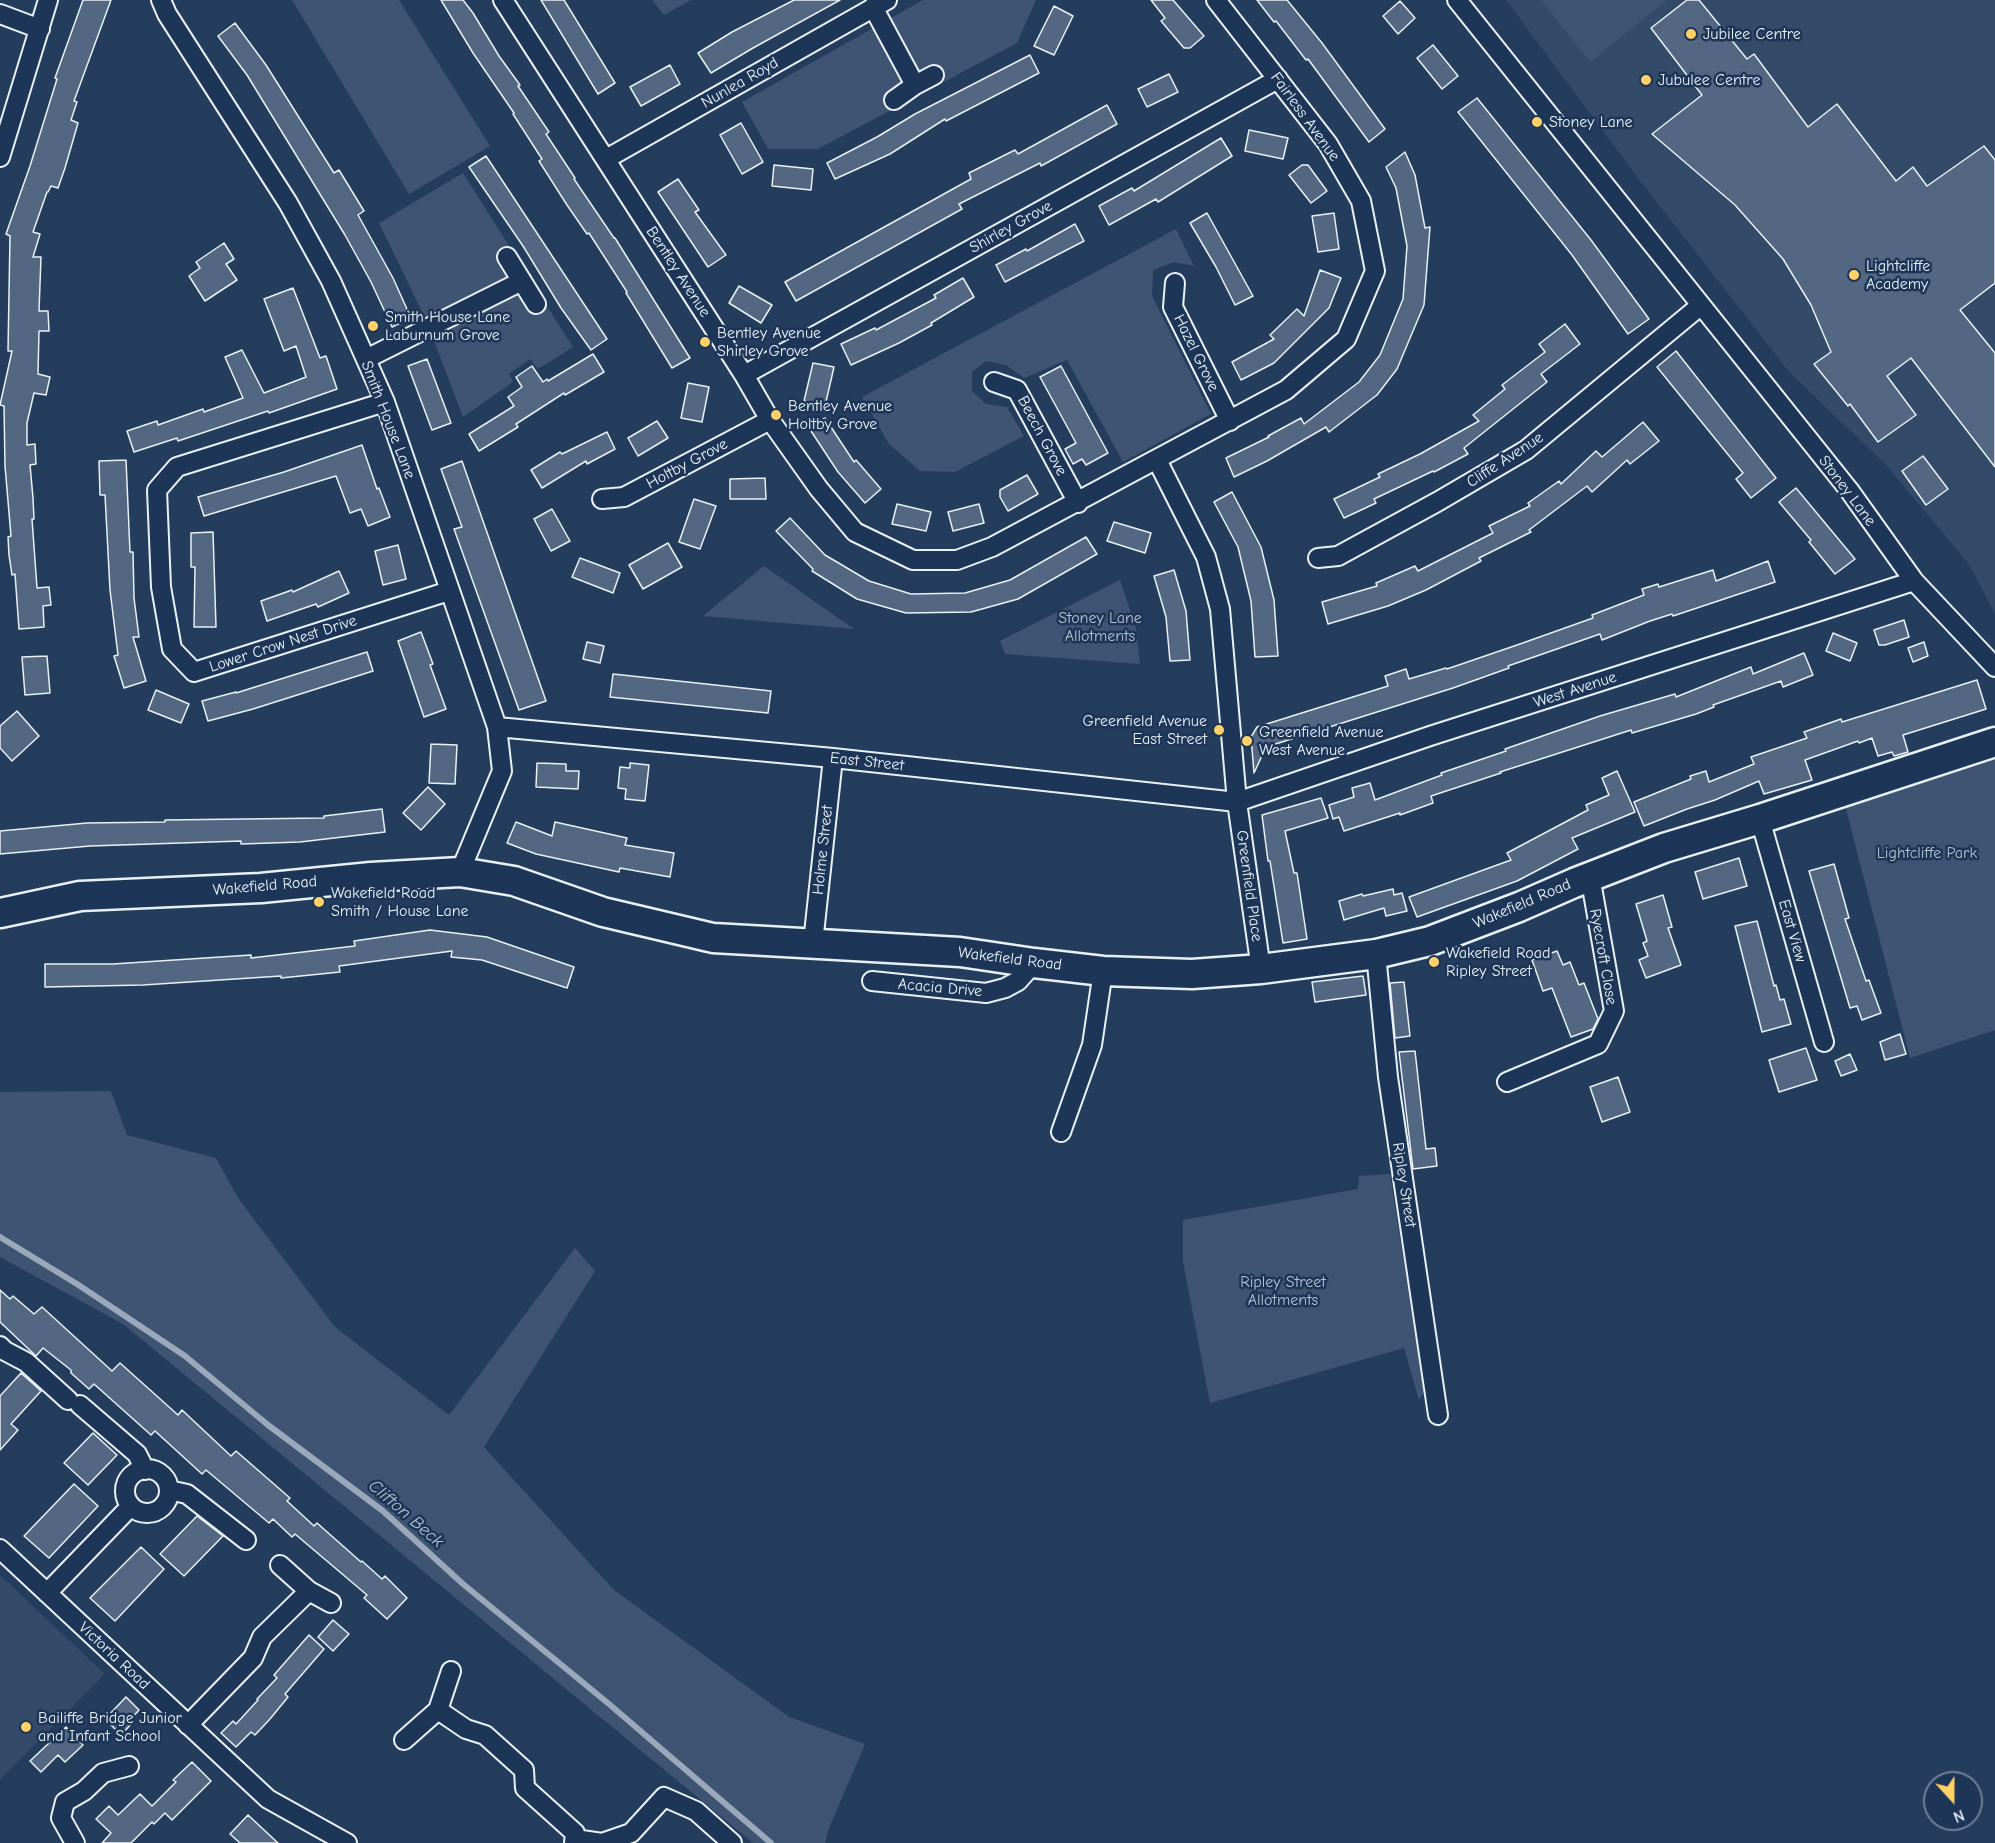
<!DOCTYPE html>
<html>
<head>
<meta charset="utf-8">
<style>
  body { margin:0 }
  #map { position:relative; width:1995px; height:1843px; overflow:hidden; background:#253d5d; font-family:"Comic Neue",sans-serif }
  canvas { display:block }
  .north { position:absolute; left:1923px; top:1771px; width:60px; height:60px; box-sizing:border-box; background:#1d3557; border:2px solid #6e8097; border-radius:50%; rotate:159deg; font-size:16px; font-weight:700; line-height:24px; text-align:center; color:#e8f1f8 }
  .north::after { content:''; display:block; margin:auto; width:21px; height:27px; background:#ffd166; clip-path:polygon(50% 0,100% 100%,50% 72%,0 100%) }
</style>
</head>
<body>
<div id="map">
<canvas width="1995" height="1843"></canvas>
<div class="north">N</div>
</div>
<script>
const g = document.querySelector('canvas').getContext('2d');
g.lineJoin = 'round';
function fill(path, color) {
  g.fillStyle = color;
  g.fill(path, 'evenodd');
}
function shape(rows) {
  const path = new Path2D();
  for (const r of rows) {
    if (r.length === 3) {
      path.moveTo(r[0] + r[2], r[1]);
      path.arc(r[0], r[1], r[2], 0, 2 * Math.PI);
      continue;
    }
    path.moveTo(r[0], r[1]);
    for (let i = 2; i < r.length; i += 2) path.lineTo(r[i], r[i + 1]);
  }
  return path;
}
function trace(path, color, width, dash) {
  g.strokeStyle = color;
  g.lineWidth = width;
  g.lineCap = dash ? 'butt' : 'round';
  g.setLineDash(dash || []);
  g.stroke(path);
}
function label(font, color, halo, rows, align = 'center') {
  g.font = font + ' "Comic Neue",sans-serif';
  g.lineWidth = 5;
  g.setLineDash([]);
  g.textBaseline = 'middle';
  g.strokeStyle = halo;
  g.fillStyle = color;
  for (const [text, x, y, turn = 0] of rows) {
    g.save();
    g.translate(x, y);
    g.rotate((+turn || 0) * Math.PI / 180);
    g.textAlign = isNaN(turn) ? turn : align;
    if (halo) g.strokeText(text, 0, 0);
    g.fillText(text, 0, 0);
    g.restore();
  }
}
fill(shape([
  [1506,0,1995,0,1995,614,1968,563,1885,464,1790,373,1637,177],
  [0,1575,105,1674,0,1780]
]), '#334a68');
fill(shape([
  [292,0,399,0,490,146,409,194],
  [652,0,691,0,664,15],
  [923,0,1036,0,1017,43,818,149,768,149,742,102],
  [1541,0,1667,0,1590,62],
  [463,173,573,347,538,369,530,359,509,374,513,382,463,417,426,320,379,223],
  [1176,229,1194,266,1174,262,1153,270,1152,296,1211,414,1123,462,1067,360,1024,378,1006,365,986,361,972,372,972,391,986,404,1007,407,1024,436,955,472,920,471,889,444,862,397],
  [764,566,854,629,703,616],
  [1120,580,1136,628,1140,664,1005,654,1000,641],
  [1995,757,1995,1030,1910,1058,1845,805],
  [111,1091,127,1135,216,1158,238,1198,335,1327,449,1415,575,1248,595,1271,484,1447,614,1590,789,1717,865,1744,829,1828,825,1843,753,1843,123,1324,0,1257,0,1092],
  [1390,1174,1424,1392,1419,1400,1404,1348,1210,1403,1183,1262,1183,1220,1358,1189,1359,1176]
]), '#3e5472');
trace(shape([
  [0,1237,77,1284,185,1356,268,1425,383,1511,463,1584,609,1704,771,1843]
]), '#99a8ba', 6);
const building = shape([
  [83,0,111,0,74,101,77,102,71,120,78,123,65,168,58,188,51,186,48,192,47,192,33,232,40,234,33,257,41,257,39,311,48,311,49,331,39,331,38,374,50,377,46,395,34,393,27,423,27,445,35,444,36,464,30,465,33,498,34,519,32,519,37,588,49,587,51,605,43,606,44,627,19,629,15,574,12,575,9,555,8,537,11,536,5,466,4,406,0,405,12,351,8,351,10,236,6,234,30,166,57,79,55,78,83,0],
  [441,0,463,0,473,13,499,56,520,85,518,86,549,132,546,134,575,178,574,179,614,238,615,238,690,358,672,368,626,293,627,292,589,233,587,234,567,205,539,161,542,159,513,114,514,113,473,53,441,0],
  [541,0,564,0,615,83,598,94,541,0],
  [794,0,840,0,753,48,711,73,698,53,732,32,794,0],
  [1151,0,1173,0,1204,36,1190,48,1184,48,1161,21,1165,18,1151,0],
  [1257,0,1287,0,1322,43,1385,129,1369,142,1308,59,1306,60,1276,21,1274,22,1257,0],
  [1687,0,1699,0,1747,59,1754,54,1808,127,1837,104,1896,181,1913,167,1927,186,1984,146,1995,160,1995,283,1960,310,1995,353,1995,467,1911,358,1887,376,1916,415,1878,442,1850,404,1848,406,1814,364,1831,352,1811,305,1783,259,1735,205,1652,134,1702,95,1651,28,1687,0],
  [1400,1,1415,18,1398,34,1383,16,1400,1],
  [1054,6,1073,16,1054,55,1034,46,1054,6],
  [235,23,266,65,334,173,339,170,364,211,358,215,393,278,411,318,392,327,371,282,345,235,247,75,218,36,235,23],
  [1433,45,1458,76,1442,89,1417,58,1433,45],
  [1030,55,1039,73,946,121,945,119,890,154,835,179,827,163,877,137,915,114,1030,55],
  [670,65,680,84,641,106,630,87,670,65],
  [1169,74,1178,92,1147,107,1138,89,1169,74],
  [1477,98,1591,240,1649,319,1628,334,1572,255,1458,112,1477,98],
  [1107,105,1117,124,1041,166,1040,163,959,204,962,209,796,301,785,282,971,179,969,173,1015,150,1018,154,1107,105],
  [741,123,763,162,742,174,720,135,741,123],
  [1249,130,1288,138,1283,159,1245,151,1249,130],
  [1221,138,1232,156,1158,202,1156,199,1109,225,1099,206,1132,188,1134,191,1221,138],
  [1405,152,1415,175,1425,228,1430,227,1424,305,1397,369,1377,395,1329,432,1326,427,1267,461,1234,477,1226,458,1269,437,1268,436,1301,418,1304,424,1359,382,1380,355,1403,299,1407,246,1396,188,1386,167,1405,152],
  [486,156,607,339,591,350,561,308,523,246,469,167,486,156],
  [774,165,813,169,811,190,772,186,774,165],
  [1302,165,1308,165,1327,191,1311,203,1289,175,1302,165],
  [678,179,699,210,695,212,726,255,708,267,658,192,678,179],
  [1207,213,1253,296,1235,305,1216,267,1190,223,1207,213],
  [1334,213,1339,249,1318,252,1312,216,1334,213],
  [1075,224,1084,241,1005,282,996,265,1026,249,1027,251,1075,224],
  [224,243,234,259,226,264,237,280,205,301,189,276,200,268,196,262,224,243],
  [1320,270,1341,278,1329,308,1274,363,1241,380,1232,362,1274,339,1270,335,1297,309,1304,316,1320,270],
  [963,278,974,297,931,323,932,325,899,343,851,365,841,344,875,328,876,330,936,298,934,295,963,278],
  [739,286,772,305,761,323,729,303,739,286],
  [293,288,320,358,326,356,337,389,269,413,268,411,178,441,177,438,134,452,127,431,157,421,158,425,203,409,204,412,243,398,225,357,242,350,264,393,306,377,296,346,284,351,264,299,293,288],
  [1565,324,1580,344,1541,374,1547,382,1464,448,1468,454,1434,472,1433,471,1374,499,1376,503,1344,518,1334,499,1380,477,1378,474,1420,454,1479,421,1473,415,1505,389,1502,385,1545,352,1539,344,1565,324],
  [1676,351,1776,478,1751,498,1736,479,1743,473,1657,367,1676,351],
  [593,354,604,372,565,395,564,393,516,424,518,427,479,451,469,434,514,406,508,397,522,387,516,377,532,366,543,382,547,379,548,381,593,354],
  [427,359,451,423,432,430,408,366,427,359],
  [813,363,834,367,825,406,804,401,813,363],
  [1061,366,1108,453,1086,465,1082,459,1073,464,1065,449,1076,443,1040,377,1061,366],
  [688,383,709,387,702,422,681,418,688,383],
  [825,418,854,462,856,460,881,489,865,503,838,472,809,428,825,418],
  [657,421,668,438,638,456,628,438,657,421],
  [1643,422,1659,441,1630,464,1627,460,1592,492,1587,486,1529,530,1531,532,1479,558,1481,561,1426,590,1388,606,1328,624,1322,602,1377,586,1376,583,1415,566,1418,571,1493,533,1489,526,1530,506,1528,503,1559,481,1561,484,1596,451,1602,457,1643,422],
  [607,432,615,449,587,464,586,461,542,488,531,470,560,452,562,454,607,432],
  [362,445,377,489,379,488,390,517,368,526,361,509,350,513,336,476,204,516,198,497,284,472,362,445],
  [1923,456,1948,489,1926,505,1902,471,1923,456],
  [126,460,130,552,133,552,134,598,139,637,133,637,146,681,124,688,114,656,118,655,110,590,105,495,100,495,99,461,126,460],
  [462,461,546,701,519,710,454,529,462,527,441,469,462,461],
  [1027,475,1038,494,1008,511,1000,497,1000,490,1027,475],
  [765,478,766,499,730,499,730,479,765,478],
  [1796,488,1855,559,1835,574,1809,542,1811,540,1779,502,1796,488],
  [1232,492,1261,547,1274,600,1278,656,1255,657,1251,601,1238,547,1214,502,1232,492],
  [694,499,716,506,700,549,679,542,694,499],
  [897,504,931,512,926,531,892,524,897,504],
  [979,504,984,523,953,531,948,512,979,504],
  [552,509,570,541,551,551,534,519,552,509],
  [790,518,825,555,869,581,911,594,965,593,1010,580,1086,537,1097,554,1018,599,971,612,906,613,857,599,812,571,813,569,776,531,790,518],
  [1114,522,1151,533,1145,553,1107,541,1114,522],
  [213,532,216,627,194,627,195,567,191,567,191,533,213,532],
  [668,543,682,567,643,589,629,565,668,543],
  [398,545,406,579,383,585,375,551,398,545],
  [580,558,620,573,613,593,572,577,580,558],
  [1768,561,1775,582,1673,616,1672,614,1650,621,1602,640,1600,634,1508,666,1509,668,1453,688,1266,747,1254,773,1251,737,1257,727,1388,686,1385,676,1406,669,1409,679,1446,668,1447,669,1520,644,1593,618,1592,615,1644,595,1642,589,1658,584,1659,587,1713,570,1716,581,1768,561],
  [1174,570,1186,611,1190,660,1170,661,1166,617,1154,576,1174,570],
  [339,571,349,593,318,607,316,604,267,621,261,601,292,590,293,592,339,571],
  [1904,620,1909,637,1885,645,1879,645,1874,630,1904,620],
  [421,632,433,664,430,665,446,709,424,717,398,641,421,632],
  [1833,633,1857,643,1850,661,1826,651,1833,633],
  [587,642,604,646,600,663,583,659,587,642],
  [1924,642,1928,656,1913,662,1908,648,1924,642],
  [367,652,373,671,253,709,208,721,202,701,236,692,236,693,367,652],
  [1804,653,1813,675,1783,687,1781,681,1713,705,1714,707,1696,714,1632,733,1631,730,1500,772,1501,773,1431,796,1433,803,1400,815,1400,813,1344,831,1339,817,1333,819,1329,805,1354,797,1352,788,1370,783,1375,800,1442,775,1441,773,1506,751,1505,749,1600,716,1675,694,1676,697,1751,667,1753,674,1804,653],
  [47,656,50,693,25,695,22,657,47,656],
  [613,674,771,691,768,713,610,697,613,674],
  [1977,680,1986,709,1903,735,1908,752,1894,756,1892,752,1878,756,1872,738,1859,743,1858,741,1805,760,1812,780,1764,794,1759,781,1715,800,1687,809,1644,826,1634,802,1691,779,1690,776,1706,771,1709,782,1754,764,1751,757,1807,738,1804,732,1841,719,1842,722,1977,680],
  [156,690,189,704,181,723,148,710,156,690],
  [17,711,39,736,12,761,0,748,0,726,17,711],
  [431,744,457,745,455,784,429,783,431,744],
  [537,763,566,764,566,771,579,771,578,789,536,787,537,763],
  [630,763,649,765,645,801,625,799,626,789,618,788,620,767,630,768,630,763],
  [1617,771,1635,812,1572,838,1578,849,1517,881,1417,917,1409,897,1511,860,1507,853,1588,810,1586,805,1609,795,1602,778,1617,771],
  [428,787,445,804,421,830,403,813,428,787],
  [1321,798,1328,818,1285,831,1294,873,1297,873,1307,939,1283,943,1270,861,1268,861,1262,815,1321,798],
  [382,809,385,832,300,842,241,844,241,841,90,846,0,854,0,831,87,823,165,822,165,820,324,818,324,816,382,809],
  [516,822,552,836,555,822,627,838,625,845,674,853,670,877,620,868,619,872,536,854,507,843,516,822],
  [1739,858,1747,886,1703,899,1695,872,1739,858],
  [1834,864,1849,918,1845,919,1866,981,1869,980,1881,1013,1862,1020,1857,1006,1850,1008,1809,871,1834,864],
  [1393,889,1394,895,1402,893,1407,911,1386,916,1384,908,1344,920,1339,901,1362,894,1363,896,1393,889],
  [1663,895,1672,927,1668,928,1681,965,1646,978,1639,960,1648,956,1643,943,1647,941,1636,904,1663,895],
  [1757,921,1774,986,1776,985,1780,1000,1784,999,1791,1024,1762,1032,1735,926,1757,921],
  [430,930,487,937,574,967,567,988,482,960,451,957,452,951,339,966,340,972,281,978,281,976,143,985,45,987,45,964,113,964,251,955,251,958,355,946,354,941,430,930],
  [1557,951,1563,965,1570,962,1579,985,1584,983,1598,1019,1593,1029,1571,1037,1552,988,1543,991,1532,960,1557,951],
  [1363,976,1366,995,1315,1002,1312,982,1363,976],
  [1404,982,1410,1036,1395,1038,1390,983,1404,982],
  [1900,1034,1906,1054,1885,1060,1880,1042,1900,1034],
  [1806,1048,1817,1080,1779,1092,1769,1060,1806,1048],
  [1415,1051,1426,1149,1435,1148,1437,1166,1413,1169,1399,1052,1415,1051],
  [1850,1054,1857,1070,1841,1076,1835,1061,1850,1054],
  [1618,1077,1630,1112,1602,1122,1590,1087,1618,1077],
  [0,1290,10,1299,13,1296,34,1314,42,1307,112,1371,120,1363,178,1415,182,1410,231,1456,236,1451,290,1498,287,1501,314,1526,317,1523,361,1562,362,1561,382,1579,385,1576,407,1598,387,1619,364,1598,367,1595,295,1534,292,1537,273,1519,269,1523,206,1470,202,1474,155,1431,151,1435,94,1384,89,1389,71,1373,71,1370,43,1348,36,1356,0,1322,0,1290],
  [21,1373,41,1391,11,1424,18,1430,0,1450,0,1396,21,1373],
  [93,1433,117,1455,88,1485,64,1463,93,1433],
  [74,1484,98,1506,49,1558,24,1536,74,1484],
  [197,1516,223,1536,184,1576,160,1554,197,1516],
  [141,1547,164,1569,115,1621,90,1598,141,1547],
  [333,1620,349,1634,333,1651,318,1637,333,1620],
  [309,1635,324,1649,285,1694,288,1697,270,1719,255,1735,251,1732,236,1747,221,1733,233,1721,236,1724,258,1700,257,1699,277,1678,274,1675,309,1635],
  [126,1697,139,1710,130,1720,133,1722,121,1735,105,1719,126,1697],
  [66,1727,83,1745,65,1762,58,1755,41,1772,30,1761,66,1727],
  [192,1762,211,1781,172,1820,165,1813,154,1824,152,1822,131,1843,102,1843,111,1833,96,1819,109,1806,118,1815,140,1794,152,1806,176,1782,173,1780,192,1762],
  [248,1815,278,1843,240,1843,230,1834,248,1815]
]);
fill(building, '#536782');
trace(building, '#e8f1f8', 1.5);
const street = shape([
  [161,0,167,14,288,203,331,281,385,402,497,727,502,771,460,872],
  [503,0,744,375,770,420,819,489,855,532,913,560,957,560,992,547,1286,390,1346,339,1375,271,1361,201,1328,144,1216,0],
  [1457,0,1849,490,1914,581,1995,667],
  [873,7,915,85],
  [0,14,40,29],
  [894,100,915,85,934,75],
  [0,157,48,0],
  [606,159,887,0],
  [507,257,536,304],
  [1175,283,1173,307,1230,421],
  [366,359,522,281],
  [744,375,1278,79],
  [994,382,1017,390,1078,503],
  [385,402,177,467,157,490,161,587,172,649,194,672,449,591],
  [1157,460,1206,557,1220,609,1237,802,1261,969],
  [602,499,624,497,770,420],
  [1318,558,1338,556,1437,502,1526,450,1700,306],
  [497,727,833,758,1237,802,1430,736,1914,581],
  [1760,819,1824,1042],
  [813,943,833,758],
  [1376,954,1388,1077,1438,1415],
  [872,981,986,993,1005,988,1018,981,1034,963],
  [1507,1082,1598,1044,1614,1011,1590,876],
  [1061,1132,1092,1045,1103,971],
  [0,1346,5,1351,26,1362,68,1400],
  [80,1405,137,1454,145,1470],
  [147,1491,22],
  [169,1490,187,1494,246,1540],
  [0,1549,268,1799,347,1843],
  [280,1565,309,1591,331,1603],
  [47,1593,130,1507],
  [438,1710,466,1729,485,1735,524,1770,525,1788,575,1833,574,1843],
  [188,1725,253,1658,262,1637,309,1591],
  [404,1740,438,1710,451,1671],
  [575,1839,602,1843,631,1833,664,1797,696,1811,732,1843],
  [75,1843,61,1818,65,1802,84,1791,103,1773,129,1766]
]);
const primary = shape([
  [0,913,80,896,261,888,371,877,460,872,514,881,603,912,713,938,960,952,1034,963,1103,971,1192,974,1261,969,1376,954,1430,941,1519,907,1574,883,1664,848,1760,819,1995,742]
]);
trace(street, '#e8f1f8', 22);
trace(primary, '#e8f1f8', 33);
trace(street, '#1d3557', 18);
trace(primary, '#1d3557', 28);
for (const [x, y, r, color] of [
  [1691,34,6,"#ffd166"],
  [1646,80,6,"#ffd166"],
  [1537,122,6,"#ffd166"],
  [1854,275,6,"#ffd166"],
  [373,326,6,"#ffd166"],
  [705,342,6,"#ffd166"],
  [776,415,6,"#ffd166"],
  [1219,730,6,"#ffd166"],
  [1247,741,6,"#ffd166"],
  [319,902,6,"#ffd166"],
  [1434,962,6,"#ffd166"],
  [26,1727,6,"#ffd166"]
]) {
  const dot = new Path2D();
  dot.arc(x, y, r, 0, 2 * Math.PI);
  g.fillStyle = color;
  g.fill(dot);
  trace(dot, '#1d3557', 2);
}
label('16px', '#e8f1f8', '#1d3557', [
  ["Jubilee Centre",1703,34],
  ["Jubulee Centre",1658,80],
  ["Stoney Lane",1549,122],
  ["Lightcliffe",1866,266],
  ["Academy",1866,284],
  ["Smith House Lane",385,317],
  ["Laburnum Grove",385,335],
  ["Bentley Avenue",717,333],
  ["Shirley Grove",717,351],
  ["Bentley Avenue",788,406],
  ["Holtby Grove",788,424],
  ["Greenfield Avenue",1207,721,"right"],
  ["East Street",1207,739,"right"],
  ["Greenfield Avenue",1259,732],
  ["West Avenue",1259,750],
  ["Wakefield Road",331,893],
  ["Smith / House Lane",331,911],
  ["Wakefield Road",1446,953],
  ["Ripley Street",1446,971],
  ["Bailiffe Bridge Junior",38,1718],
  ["and Infant School",38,1736]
], 'left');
label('16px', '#e8f1f8', '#1d3557', [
  ["Nunlea Royd",740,83,-30],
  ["Fairless Avenue",1305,117,54],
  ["Shirley Grove",1011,227,-29],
  ["Bentley Avenue",678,272,57],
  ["Hazel Grove",1196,353,64],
  ["Smith House Lane",388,420,69],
  ["Beech Grove",1042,436,62],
  ["Cliffe Avenue",1505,460,-33],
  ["Holtby Grove",687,464,-28],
  ["Stoney Lane",1847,491,53],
  ["Lower Crow Nest Drive",283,644,-18],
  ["West Avenue",1575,690,-18],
  ["East Street",867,762,6],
  ["Holme Street",823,850,-84],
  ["Wakefield Road",265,886,-5],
  ["Greenfield Place",1249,886,82],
  ["Wakefield Road",1522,904,-23],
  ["East View",1792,931,74],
  ["Ryecroft Close",1603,957,80],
  ["Wakefield Road",1010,959,7],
  ["Acacia Drive",940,988,5],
  ["Ripley Street",1404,1185,81],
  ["Victoria Road",114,1656,43]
]);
label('16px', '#b5c2d0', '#1d3557', [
  ["Stoney Lane",1100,618],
  ["Allotments",1100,636],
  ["Lightcliffe Park",1927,853],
  ["Ripley Street",1283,1282],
  ["Allotments",1283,1300]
]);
label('italic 18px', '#b4c1ce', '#1d3557', [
  ["Clifton Beck",406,1514,41]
]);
</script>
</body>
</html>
